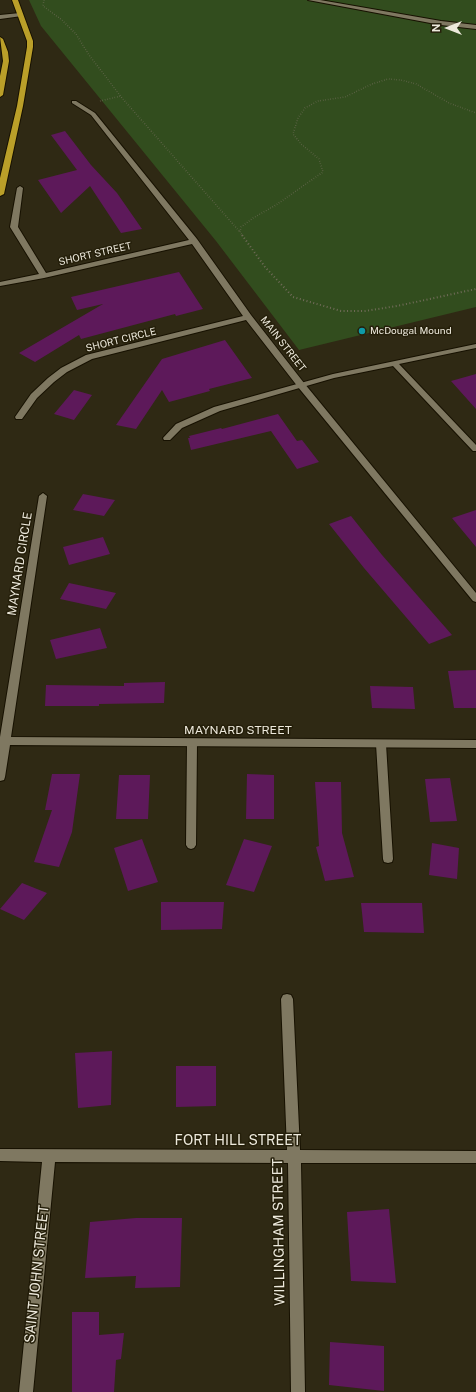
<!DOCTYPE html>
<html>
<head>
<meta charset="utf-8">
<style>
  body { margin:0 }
  #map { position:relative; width:476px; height:1392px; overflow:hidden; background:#2f2914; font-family:"Public Sans",sans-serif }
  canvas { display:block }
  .north { position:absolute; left:428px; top:8px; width:40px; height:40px; -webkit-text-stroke:3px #251f0a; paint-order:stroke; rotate:270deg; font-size:11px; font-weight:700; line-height:16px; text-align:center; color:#ede9dc }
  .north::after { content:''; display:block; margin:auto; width:14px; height:18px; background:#ede9dc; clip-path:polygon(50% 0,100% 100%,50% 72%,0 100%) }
</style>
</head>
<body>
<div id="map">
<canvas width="476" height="1392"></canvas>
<div class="north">N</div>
</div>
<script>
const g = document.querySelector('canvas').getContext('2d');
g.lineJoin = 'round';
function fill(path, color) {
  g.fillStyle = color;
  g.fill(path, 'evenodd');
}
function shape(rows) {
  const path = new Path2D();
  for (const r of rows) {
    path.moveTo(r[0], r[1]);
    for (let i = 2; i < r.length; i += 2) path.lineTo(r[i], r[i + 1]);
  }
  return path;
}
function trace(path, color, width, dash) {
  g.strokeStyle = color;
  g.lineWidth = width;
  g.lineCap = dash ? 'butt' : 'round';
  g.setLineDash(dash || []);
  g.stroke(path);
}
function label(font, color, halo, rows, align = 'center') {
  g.font = font + ' "Public Sans",sans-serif';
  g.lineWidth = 3;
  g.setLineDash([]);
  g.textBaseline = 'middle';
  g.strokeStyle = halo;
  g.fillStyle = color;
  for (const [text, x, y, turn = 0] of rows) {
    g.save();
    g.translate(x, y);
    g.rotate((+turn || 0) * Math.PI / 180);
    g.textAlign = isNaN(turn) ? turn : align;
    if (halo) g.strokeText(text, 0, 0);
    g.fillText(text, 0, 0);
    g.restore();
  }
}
fill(shape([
  [29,0,476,0,476,307,299,350,216,241,41,26]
]), '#324d1e');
fill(shape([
  [65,131,91,165,117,193,142,229,121,233,90,186,61,213,38,180,77,170,51,135],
  [179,272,203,309,176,316,175,314,81,339,79,335,35,362,19,353,103,304,77,310,71,297],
  [225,340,252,378,209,389,210,391,169,402,162,390,136,429,116,425,162,359],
  [476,374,476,409,451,381],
  [74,390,92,395,74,420,54,414],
  [278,414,297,441,302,440,319,462,297,469,271,431,191,450,188,438,190,438,189,436,221,428,222,429],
  [83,494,115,500,104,516,73,510],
  [476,510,476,547,452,518],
  [351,516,382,555,452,635,429,644,364,568,329,524],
  [103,537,110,554,69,565,63,547],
  [69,583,116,593,106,609,60,599],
  [100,628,107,648,56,659,50,640],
  [476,670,476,708,454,708,448,671],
  [165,682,164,703,99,704,99,706,45,706,46,685,124,686,124,683],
  [370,686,413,687,415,709,372,708],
  [52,774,80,774,72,832,59,867,34,862,52,810,45,810],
  [247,774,274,775,274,819,246,819],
  [119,775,150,775,148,819,116,819],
  [450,778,457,821,430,822,425,779],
  [315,782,341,782,342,833,354,877,325,881,316,847,319,846],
  [142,839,158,882,128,891,114,848],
  [244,839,272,846,254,892,226,885],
  [432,843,459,848,457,879,429,875],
  [22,883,47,893,24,920,0,909],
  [161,902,224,902,222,929,161,930],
  [361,903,422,903,424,933,364,932],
  [112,1051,111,1105,78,1108,75,1053],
  [176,1066,216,1066,216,1106,176,1107],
  [389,1209,396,1283,351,1281,347,1212],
  [136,1218,182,1218,180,1287,135,1288,136,1276,85,1278,90,1222],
  [72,1312,99,1312,99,1335,124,1333,121,1359,116,1360,114,1392,72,1392],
  [330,1342,384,1346,384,1391,329,1385]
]), '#5d195a');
const service = shape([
  [476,344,476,348,399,364,476,445,476,451,473,451,393,366,334,378,220,411,182,428,170,440,164,440,163,438,176,424,214,407,333,374,476,344],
  [192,740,195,741,197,743,196,845,194,848,191,849,188,848,186,845,187,743,189,741,192,740],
  [381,741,384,742,386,744,393,859,392,862,388,863,384,862,383,859,376,744,378,742,381,741]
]);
const minor = shape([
  [308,0,320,0,441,21,476,25,476,29,441,25,308,0],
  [20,13,22,14,22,16,0,19,0,15,20,13],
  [72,101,76,101,95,113,197,239,251,315,304,383,476,593,476,602,473,601,298,387,246,320,92,359,67,372,54,382,37,398,22,419,16,419,15,417,31,394,48,378,61,368,86,355,243,316,192,244,44,278,0,286,0,282,39,274,10,227,17,188,20,186,23,188,18,227,46,273,189,240,91,115,72,103,72,101],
  [43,493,47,496,11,737,476,740,476,748,10,745,5,777,4,780,0,781,0,737,39,496,43,493],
  [287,994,291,995,293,999,300,1150,476,1151,476,1163,301,1163,305,1392,291,1392,288,1163,55,1162,33,1392,19,1392,42,1162,0,1161,0,1149,287,1150,281,999,283,995,287,994]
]);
const trunk = shape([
  [12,0,18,0,33,41,33,47,23,106,4,194,0,196,0,178,17,106,27,47,27,41,12,0],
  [0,37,3,39,8,52,9,61,3,95,0,97,0,76,3,61,0,37]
]);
trace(service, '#171101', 2);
trace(minor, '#171101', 2);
trace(trunk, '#171101', 2);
trace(shape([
  [44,0,43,6,62,20,76,34,89,55,122,98,240,232],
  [100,101,121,96],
  [243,236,240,232,241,227,253,218,276,205,323,172,319,159,301,144,293,134,298,118,305,108,318,101,345,97,372,84,388,79,401,80,416,84,449,103,476,113]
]), '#716c59', 1.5, [0.5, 2]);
trace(shape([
  [242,235,265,267,293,297,341,311,365,311,397,306,476,289]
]), '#716c59', 2, [1, 2.5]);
fill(service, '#7f7861');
fill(minor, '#7f7861');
fill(trunk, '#ba9f29');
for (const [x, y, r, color] of [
  [362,331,4,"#0f9aa8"]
]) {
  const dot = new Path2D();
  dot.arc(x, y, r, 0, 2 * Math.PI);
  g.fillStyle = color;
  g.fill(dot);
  trace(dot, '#251f0a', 1.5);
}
label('10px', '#ede9dc', '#251f0a', [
  ["SHORT STREET",95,254,-13],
  ["SHORT CIRCLE",121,340,-14],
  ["MAIN STREET",283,344,52]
]);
label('10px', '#ede9dc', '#251f0a', [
  ["McDougal Mound",370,331]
], 'left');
label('12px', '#ede9dc', '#251f0a', [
  ["MAYNARD CIRCLE",20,564,-81],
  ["MAYNARD STREET",238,730]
]);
label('14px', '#ede9dc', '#251f0a', [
  ["FORT HILL STREET",238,1141],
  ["WILLINGHAM STREET",279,1232,-91],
  ["SAINT JOHN STREET",37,1274,-84]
]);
</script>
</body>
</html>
